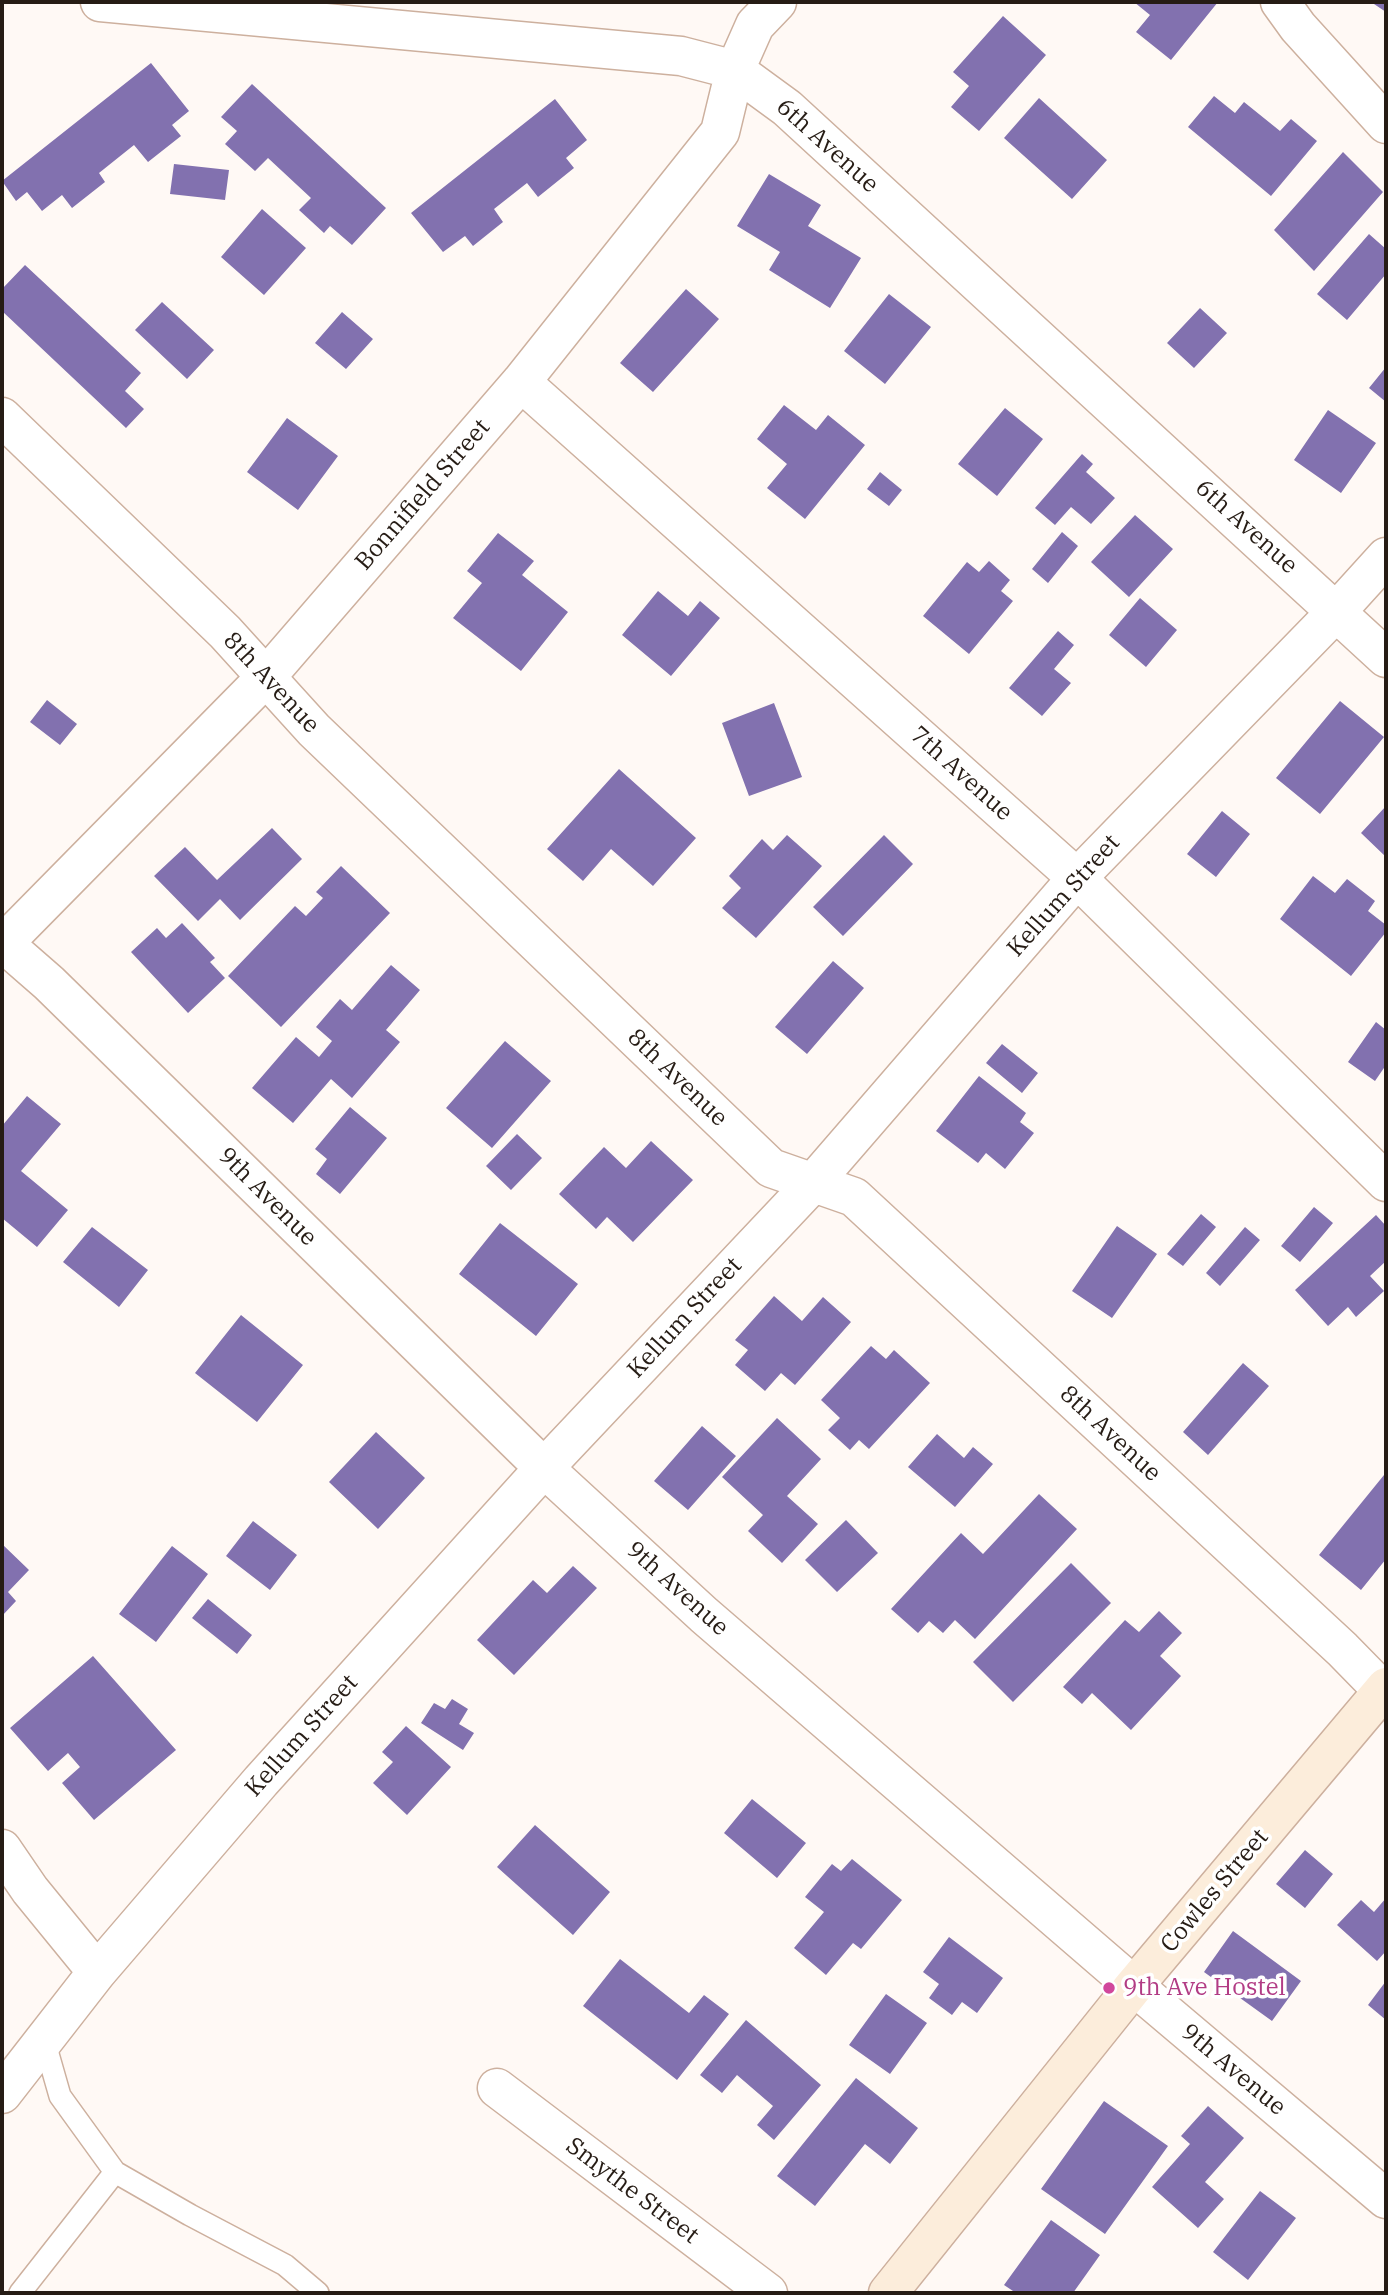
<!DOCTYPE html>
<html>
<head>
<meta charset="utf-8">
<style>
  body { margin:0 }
  #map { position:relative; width:1388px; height:2295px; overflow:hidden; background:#fff9f5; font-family:"IBM Plex Serif",serif }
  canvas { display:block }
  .frame { position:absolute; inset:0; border:4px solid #261c15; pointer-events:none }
</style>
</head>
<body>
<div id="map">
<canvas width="1388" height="2295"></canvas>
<div class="frame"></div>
</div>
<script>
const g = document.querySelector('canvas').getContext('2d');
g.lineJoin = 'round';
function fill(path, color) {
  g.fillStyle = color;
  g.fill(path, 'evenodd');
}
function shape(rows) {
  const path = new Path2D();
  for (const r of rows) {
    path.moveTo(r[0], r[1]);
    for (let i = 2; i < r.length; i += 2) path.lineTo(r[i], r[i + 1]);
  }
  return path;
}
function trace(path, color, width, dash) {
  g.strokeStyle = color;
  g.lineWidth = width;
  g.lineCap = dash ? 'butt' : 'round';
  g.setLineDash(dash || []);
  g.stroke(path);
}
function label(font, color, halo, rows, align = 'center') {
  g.font = font + ' "IBM Plex Serif",serif';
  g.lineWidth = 7;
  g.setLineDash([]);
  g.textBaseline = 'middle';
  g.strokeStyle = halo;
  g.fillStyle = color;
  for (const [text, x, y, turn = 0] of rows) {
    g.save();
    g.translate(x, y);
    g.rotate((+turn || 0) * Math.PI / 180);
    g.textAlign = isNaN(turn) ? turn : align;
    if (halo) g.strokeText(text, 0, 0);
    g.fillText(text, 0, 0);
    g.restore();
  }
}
fill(shape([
  [1134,2,1218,2,1171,60,1136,32,1150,15],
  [1371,2,1386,2,1386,12],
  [1003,16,1046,55,979,131,951,107,969,86,953,72],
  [151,63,189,111,172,125,181,136,148,162,134,145,99,173,105,182,72,208,62,195,42,211,27,192,16,201,2,181],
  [252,84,386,208,352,245,330,226,324,233,299,210,311,198,268,158,255,171,225,144,237,131,221,117],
  [1214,96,1235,113,1244,102,1280,131,1291,119,1317,141,1271,196,1188,127],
  [1039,98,1107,160,1072,199,1004,138],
  [555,99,587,140,566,158,574,168,538,197,527,183,494,209,503,222,473,246,465,236,443,252,411,213],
  [1343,152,1383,192,1314,271,1274,230],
  [174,164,229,170,225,200,170,194],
  [769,174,821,205,808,226,861,258,830,308,769,270,780,252,737,226],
  [262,209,306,248,264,295,221,257],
  [1369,234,1386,249,1386,274,1347,320,1317,294],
  [25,265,141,373,125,391,144,409,126,428,2,311,2,289],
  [686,289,719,319,653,392,620,363],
  [889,294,931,327,885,384,844,351],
  [162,302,214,350,187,379,135,330],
  [1200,308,1227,333,1194,368,1167,343],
  [342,312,373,339,346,369,315,343],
  [1386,367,1386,402,1369,388],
  [784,405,816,430,828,415,865,445,805,519,767,488,787,464,757,439],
  [1005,408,1043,439,997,496,958,464],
  [1328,410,1376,443,1341,493,1294,460],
  [287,418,338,456,298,510,247,472],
  [1082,454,1093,464,1086,472,1115,498,1091,524,1071,507,1055,525,1035,508],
  [880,472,902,490,889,506,867,489],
  [1135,515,1173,549,1129,597,1091,562],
  [1062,532,1078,546,1048,583,1032,569],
  [498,533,534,561,522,575,568,612,521,671,453,618,482,583,467,571],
  [989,561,1010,580,1001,591,1013,601,969,654,923,616,967,562,979,572],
  [658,591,688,616,700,601,720,618,671,676,622,635],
  [1140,598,1177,630,1146,667,1109,635],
  [1058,631,1074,645,1054,669,1071,683,1042,716,1009,688],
  [47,700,77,724,60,745,30,722],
  [1340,701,1384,737,1320,814,1276,778],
  [774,703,802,777,749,796,722,723],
  [619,769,696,838,653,886,611,849,583,881,547,849],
  [1386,806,1386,857,1361,833],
  [1222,811,1250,834,1216,877,1187,854],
  [272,828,302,859,240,920,220,899,198,921,154,876,185,847,217,880],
  [787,835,822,866,756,938,722,908,741,888,729,876,762,839,773,850],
  [884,835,913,864,843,936,813,907],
  [341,866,390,913,281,1027,228,976,295,906,306,916,323,898,316,892],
  [1313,876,1335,893,1347,879,1375,901,1368,911,1386,925,1386,932,1351,976,1280,919],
  [182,923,215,958,210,962,225,978,188,1013,131,952,157,928,166,938],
  [833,961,864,988,807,1054,775,1027],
  [391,965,420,990,386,1030,400,1042,352,1098,331,1079,293,1123,252,1088,296,1037,319,1057,332,1041,316,1027,340,999,352,1010],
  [1376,1022,1386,1030,1386,1065,1375,1081,1348,1062],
  [505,1041,551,1081,492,1148,446,1108],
  [1002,1044,1038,1073,1022,1093,986,1063],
  [979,1076,1026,1113,1020,1122,1034,1133,1005,1169,986,1153,978,1163,936,1131],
  [27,1096,61,1124,21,1171,68,1210,37,1247,2,1218,2,1126],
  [350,1107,387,1138,340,1194,316,1174,327,1159,315,1149],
  [517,1134,542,1158,511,1190,486,1166],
  [651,1141,693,1180,633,1242,607,1217,596,1229,559,1194,604,1147,626,1168],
  [1314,1207,1333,1223,1300,1262,1281,1246],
  [1201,1214,1216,1227,1183,1266,1167,1254],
  [1376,1215,1386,1226,1386,1261,1370,1276,1384,1291,1356,1317,1348,1307,1328,1326,1295,1290],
  [500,1223,578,1284,536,1336,459,1274],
  [1117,1226,1157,1254,1112,1318,1072,1291],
  [92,1227,148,1270,119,1307,63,1262],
  [1245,1227,1260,1240,1220,1286,1206,1273],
  [774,1296,802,1321,823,1297,851,1322,795,1385,781,1373,765,1391,735,1365,748,1350,735,1340],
  [241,1315,303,1365,257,1422,195,1373],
  [871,1346,886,1359,894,1350,930,1383,869,1449,859,1440,850,1450,828,1430,840,1418,821,1400],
  [1243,1363,1269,1386,1208,1455,1183,1432],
  [777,1418,821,1459,787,1496,818,1524,782,1563,748,1531,763,1515,722,1477],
  [702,1426,736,1456,688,1510,654,1481],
  [376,1432,425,1478,378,1529,329,1482],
  [937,1434,964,1458,973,1447,993,1464,955,1507,908,1467],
  [1384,1475,1386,1477,1386,1559,1361,1590,1319,1555],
  [1039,1494,1077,1529,975,1639,955,1620,943,1633,929,1621,918,1633,891,1609,961,1533,983,1554],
  [846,1520,878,1553,837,1592,805,1560],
  [253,1521,297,1555,270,1590,226,1556],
  [2,1544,29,1570,8,1592,16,1601,2,1616],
  [172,1546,208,1574,156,1642,119,1614],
  [1071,1563,1111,1603,1013,1702,973,1662],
  [573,1566,597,1588,514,1675,477,1640,533,1580,547,1593],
  [208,1599,252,1635,237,1654,192,1618],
  [1159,1611,1182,1633,1160,1656,1181,1676,1131,1730,1092,1693,1082,1704,1063,1687,1125,1620,1139,1632],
  [93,1656,176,1750,94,1820,62,1783,80,1767,68,1753,48,1771,10,1728],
  [452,1699,468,1709,459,1724,474,1733,463,1750,421,1723,434,1703,445,1709],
  [406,1726,451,1767,407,1815,373,1783,393,1762,382,1752],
  [752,1799,806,1843,777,1878,724,1833],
  [535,1825,610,1892,573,1935,497,1867],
  [1305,1850,1333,1874,1305,1908,1276,1884],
  [852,1859,902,1900,861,1949,853,1943,826,1975,794,1948,824,1912,805,1897,832,1864,841,1871],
  [1386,1898,1386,1951,1377,1961,1337,1925,1361,1900,1374,1912],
  [1233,1931,1301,1981,1272,2021,1204,1972],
  [949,1937,1003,1978,977,2013,962,2002,952,2015,929,1998,939,1984,923,1972],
  [620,1959,689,2013,704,1995,729,2014,677,2080,583,2006],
  [1386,1981,1386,2020,1368,2005],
  [886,1994,927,2023,890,2074,849,2045],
  [746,2020,821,2085,774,2140,757,2125,773,2106,737,2075,722,2093,700,2075],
  [856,2078,918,2128,890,2164,865,2144,815,2206,777,2176],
  [1104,2101,1168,2146,1105,2234,1041,2189],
  [1208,2106,1244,2138,1205,2182,1224,2199,1198,2228,1152,2187,1190,2144,1181,2136],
  [1260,2191,1296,2218,1248,2280,1213,2252],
  [1051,2220,1100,2255,1073,2293,1016,2293,1004,2285]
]), '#8271af');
const service = shape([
  [44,2040,60,2096,115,2172,190,2215,285,2265,318,2293],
  [20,2293,115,2172]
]);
const minor = shape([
  [100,2,681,56,735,70,787,108,1386,658],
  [1280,2,1298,27,1386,124],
  [521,382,1077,878,1386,1182],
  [2,417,225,632,314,730,771,1168,854,1197,1342,1649,1386,1694],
  [2,942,49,983,544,1468,704,1615,1134,1986,1386,2199],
  [4,943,266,677,521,382,720,132,735,70,755,25,777,2],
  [2,1849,30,1890,97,1972],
  [497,2088,768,2293],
  [2,2094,97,1972,261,1781,544,1468,813,1183,1077,878,1337,611,1386,557]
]);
const secondary = shape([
  [888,2293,1134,1986,1386,1687]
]);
trace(service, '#cdb09e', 24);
trace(minor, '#cdb09e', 41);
trace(secondary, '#cdb09e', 41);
trace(service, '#fff', 21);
trace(minor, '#fff', 38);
trace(secondary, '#fceddb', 38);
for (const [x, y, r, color] of [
  [1109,1988,7,"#d1479c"]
]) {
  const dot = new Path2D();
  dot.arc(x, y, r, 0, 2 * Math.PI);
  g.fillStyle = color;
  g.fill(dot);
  trace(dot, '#fff', 2.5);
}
label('24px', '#261c15', '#fff', [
  ["6th Avenue",827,146,42],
  ["Bonnifield Street",423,495,-49],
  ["6th Avenue",1246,527,42],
  ["8th Avenue",271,683,47],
  ["7th Avenue",961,774,42],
  ["Kellum Street",1064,896,-48],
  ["8th Avenue",677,1078,44],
  ["9th Avenue",267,1197,45],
  ["Kellum Street",685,1318,-47],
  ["8th Avenue",1110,1434,43],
  ["9th Avenue",677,1589,42],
  ["Kellum Street",302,1736,-48],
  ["Cowles Street",1215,1891,-50],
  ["9th Avenue",1233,2070,40],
  ["Smythe Street",632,2191,37]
]);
label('24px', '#b23c85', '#fff', [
  ["9th Ave Hostel",1123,1988]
], 'left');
</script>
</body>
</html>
